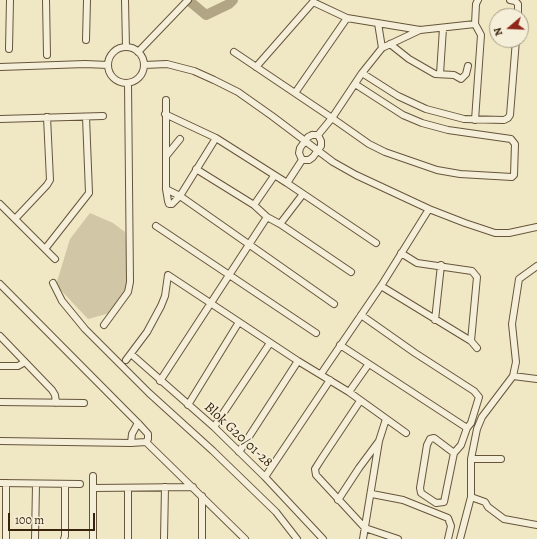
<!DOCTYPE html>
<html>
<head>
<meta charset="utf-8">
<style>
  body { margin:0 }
  #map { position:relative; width:537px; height:539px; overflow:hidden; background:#f0e7c5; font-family:Alegreya,serif }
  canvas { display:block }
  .north { position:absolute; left:489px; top:8px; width:40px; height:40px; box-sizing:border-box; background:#f5efd9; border:1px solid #a99e87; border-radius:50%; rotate:251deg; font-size:11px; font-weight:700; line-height:16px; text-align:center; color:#38240d }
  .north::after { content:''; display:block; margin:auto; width:14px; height:18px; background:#8f2418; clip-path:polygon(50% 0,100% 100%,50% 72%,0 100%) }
  .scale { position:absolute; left:8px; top:513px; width:87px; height:18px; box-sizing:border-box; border:2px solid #38240d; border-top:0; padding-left:5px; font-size:12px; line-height:14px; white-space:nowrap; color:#38240d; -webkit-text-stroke:3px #f5efd9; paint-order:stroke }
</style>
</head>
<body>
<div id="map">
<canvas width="537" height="539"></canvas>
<div class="north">N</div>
<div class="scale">100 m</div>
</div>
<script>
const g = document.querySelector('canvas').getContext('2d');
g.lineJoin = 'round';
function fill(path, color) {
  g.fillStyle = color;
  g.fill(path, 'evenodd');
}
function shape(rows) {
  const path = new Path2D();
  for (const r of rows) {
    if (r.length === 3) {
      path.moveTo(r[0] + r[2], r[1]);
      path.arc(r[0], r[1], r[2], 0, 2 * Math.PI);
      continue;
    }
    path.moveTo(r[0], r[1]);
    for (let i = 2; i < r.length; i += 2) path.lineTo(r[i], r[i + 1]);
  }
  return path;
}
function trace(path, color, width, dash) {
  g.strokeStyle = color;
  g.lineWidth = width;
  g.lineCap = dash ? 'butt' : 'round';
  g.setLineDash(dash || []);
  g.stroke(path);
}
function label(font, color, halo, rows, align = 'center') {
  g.font = font + ' Alegreya,serif';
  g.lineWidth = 3.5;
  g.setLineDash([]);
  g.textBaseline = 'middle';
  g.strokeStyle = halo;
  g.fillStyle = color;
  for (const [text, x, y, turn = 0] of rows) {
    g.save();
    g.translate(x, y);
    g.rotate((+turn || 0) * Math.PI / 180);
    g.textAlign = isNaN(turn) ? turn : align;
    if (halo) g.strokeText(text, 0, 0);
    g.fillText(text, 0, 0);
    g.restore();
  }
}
fill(shape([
  [90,213,113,223,125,232,130,282,110,313,88,319,56,285,70,239]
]), '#d1c6a6');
trace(shape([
  [188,0,206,15,229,4,233,0]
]), '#b1a586', 10);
const street = shape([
  [46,0,47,55],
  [125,0,126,47],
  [510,0,515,1,518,4,518,16],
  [378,23,382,48],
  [86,40,87,0],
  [390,44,409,59,435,74,454,75,461,79,466,74,468,66],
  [126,65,18],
  [9,49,10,0],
  [138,52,188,0],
  [234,52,332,118,369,144,385,152,437,170,460,174,512,177,514,175,515,144,511,139,448,130,422,123,403,115,355,84],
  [144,65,167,64,194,71,214,80,238,92,272,116,333,162,356,175,429,209,465,223,495,233,509,233,537,227],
  [0,67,85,64,108,65],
  [256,67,313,2,347,18,420,30,475,24],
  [362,73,398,96,426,109,464,119,504,120,508,118,510,115,516,40],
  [440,74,443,28],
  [295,93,347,18],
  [166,100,166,189,168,201,169,204,172,204,180,196,216,138],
  [165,114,216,138,287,183,376,243],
  [0,119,103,116],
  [475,120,481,35,475,24,476,4,478,0],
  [312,135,318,135,321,141,321,146,313,157,309,160,302,160,299,153,300,148,308,137,312,135],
  [318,135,332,118,362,73,382,48,420,30],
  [167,155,180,139],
  [196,169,254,205,267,217,280,224,351,272],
  [287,183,302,160],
  [166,189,180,196,334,304],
  [0,204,55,259],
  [254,205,274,176],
  [15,219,47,185,50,180,47,117],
  [280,224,303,194],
  [156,226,316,333],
  [45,249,89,193,86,117],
  [401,253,417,263,472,271,477,277,471,341],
  [53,283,62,301,85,329,149,393,213,451,276,512,297,539],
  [0,284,138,423,148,434,148,439,146,442,131,443,0,441],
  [381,286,471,341,477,348],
  [361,315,415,353,474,391,479,397,471,423,467,428,461,445,454,453,444,502,436,503,421,493,420,488,427,445,430,439,434,438,454,453],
  [435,320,441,265],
  [104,325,128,292,130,282,128,83],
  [0,336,52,390,55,395,56,403],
  [340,345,467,428],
  [131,354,214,427,265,477,323,539],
  [126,360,147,332,161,306,165,296,168,275,298,361,349,392,406,433],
  [0,366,18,366,25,362],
  [321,374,381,286,429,209],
  [513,376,537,379],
  [160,381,267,217],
  [349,392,368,365],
  [360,401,322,458,315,469,316,475,365,528,398,539],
  [0,402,84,403],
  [188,405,239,322],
  [214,427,270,343],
  [146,442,245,539],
  [131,443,132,434,138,423],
  [239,452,298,361],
  [471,459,501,459],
  [93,476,93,539],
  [265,477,330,380],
  [0,483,80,484],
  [93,488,193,487],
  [372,494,403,500,448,518,451,526,448,539],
  [471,497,485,502,488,507,504,519,537,525],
  [338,500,359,468,379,441],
  [6,539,6,483],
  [35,539,36,484],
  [64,539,65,536,65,484],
  [128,539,128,488],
  [164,539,165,487],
  [202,539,202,496],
  [363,539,379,441,386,419],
  [460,539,471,497,471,459,477,429,482,417,513,376,516,362,512,324,519,279,537,266]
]);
trace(street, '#66553b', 8);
trace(street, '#f5efd9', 6);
label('14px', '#38240d', '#f5efd9', [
  ["Blok G20/01-28",238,435,43]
]);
</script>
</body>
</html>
